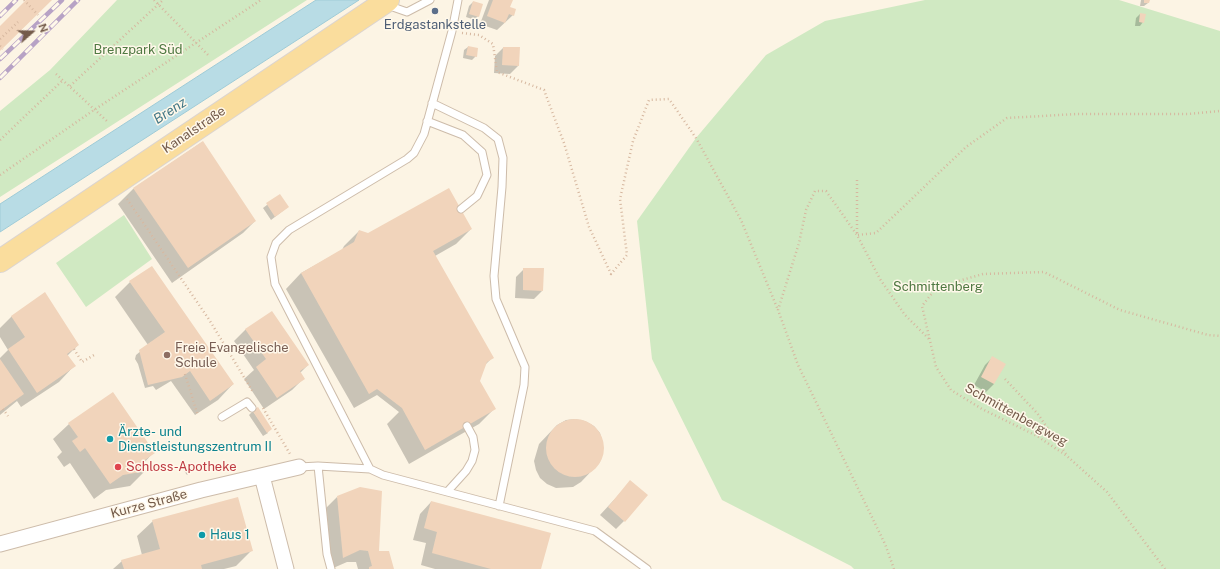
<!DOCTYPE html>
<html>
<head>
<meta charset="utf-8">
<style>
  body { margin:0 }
  #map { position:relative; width:1220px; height:569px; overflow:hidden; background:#fcf4e4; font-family:"Public Sans",sans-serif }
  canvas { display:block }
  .north { position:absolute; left:12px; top:12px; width:40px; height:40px; -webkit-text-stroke:3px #fff8ea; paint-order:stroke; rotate:70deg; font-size:11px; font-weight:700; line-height:16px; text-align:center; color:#745b4a }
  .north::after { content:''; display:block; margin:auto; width:14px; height:18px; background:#745b4a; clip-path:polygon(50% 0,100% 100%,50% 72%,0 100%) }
</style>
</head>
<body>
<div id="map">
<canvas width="1220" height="569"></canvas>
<div class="north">N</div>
</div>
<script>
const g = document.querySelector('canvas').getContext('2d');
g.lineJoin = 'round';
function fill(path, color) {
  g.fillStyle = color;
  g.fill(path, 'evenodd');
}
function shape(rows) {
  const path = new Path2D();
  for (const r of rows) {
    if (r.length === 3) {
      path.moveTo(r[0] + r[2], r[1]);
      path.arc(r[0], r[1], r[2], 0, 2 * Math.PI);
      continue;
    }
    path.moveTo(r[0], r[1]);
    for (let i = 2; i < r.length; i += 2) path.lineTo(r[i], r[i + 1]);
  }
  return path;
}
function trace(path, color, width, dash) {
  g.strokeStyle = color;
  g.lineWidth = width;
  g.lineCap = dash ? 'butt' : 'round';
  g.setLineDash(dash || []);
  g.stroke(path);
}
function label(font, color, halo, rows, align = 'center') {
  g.font = font + ' "Public Sans",sans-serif';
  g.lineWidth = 3;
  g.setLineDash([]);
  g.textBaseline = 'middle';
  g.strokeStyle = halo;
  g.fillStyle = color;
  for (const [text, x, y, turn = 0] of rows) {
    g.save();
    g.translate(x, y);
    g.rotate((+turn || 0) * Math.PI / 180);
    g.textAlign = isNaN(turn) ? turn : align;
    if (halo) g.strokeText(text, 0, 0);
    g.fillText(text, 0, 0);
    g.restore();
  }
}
fill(shape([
  [117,0,307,0,0,197,0,111,50,70],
  [925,0,1119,0,1220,31,1220,569,854,569,851,566,722,500,652,359,637,221,696,138,766,55,825,21],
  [124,215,152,259,86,307,56,263]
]), '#d0e9c2');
const water = shape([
  [316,0,359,0,0,232,0,204,316,0]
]);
fill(water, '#b8dce5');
trace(water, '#9fcbd7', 1);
fill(shape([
  [489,0,511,0,509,8,513,15,497,30,480,24],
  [1141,0,1149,0,1148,3,1144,6,1140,6],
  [473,2,478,16,475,20,466,17,469,6],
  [1140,14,1143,22,1140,26,1135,26,1136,18],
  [468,47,476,56,472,60,463,58,464,50],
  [503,48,518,66,510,74,494,73,495,56],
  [202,142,255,221,243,233,172,283,118,204,133,189],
  [280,195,288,207,271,220,263,208],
  [471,229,456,244,435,256,492,358,484,366,479,381,494,409,479,424,409,464,387,424,399,412,377,395,354,408,286,289,301,273,342,250,344,246,359,231,368,234],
  [524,269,542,291,534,299,515,298,516,277],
  [130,282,233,384,218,400,195,415,171,381,156,390,153,386,145,388,138,364,135,359,136,355,148,345,115,297],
  [12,316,78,345,67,356,74,366,59,382,21,407,17,401,0,415,0,358,8,350,0,337,0,328],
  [246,329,308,365,300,373,304,378,292,390,264,409,244,379,254,370,234,341],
  [993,357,994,384,986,392,974,385,985,365],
  [253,411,268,433,263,436,249,415],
  [575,419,585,421,594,426,600,433,603,443,603,452,600,462,581,482,573,487,556,488,547,484,540,478,536,470,534,461,539,444,557,425,566,420],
  [69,424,153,453,142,465,145,471,130,486,106,490,94,499,70,463,64,467,57,457,62,452,53,439],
  [187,467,192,471,187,475,184,471],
  [623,490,624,521,616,529,600,515],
  [337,497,378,552,393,569,358,569,356,562,347,562,331,569,325,509],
  [431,502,540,569,435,569,421,565,426,543,413,540,420,514],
  [153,521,252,550,236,566,224,569,113,569,122,561,142,555,137,536]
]), '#0003');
fill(shape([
  [26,0,52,0,0,51,0,26],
  [493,0,513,0,510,7,516,9,514,16,509,14,505,23,487,16],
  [1144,0,1150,0,1149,3,1144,3],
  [473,1,483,4,479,17,469,14],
  [1140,13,1146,14,1144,23,1139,22],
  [468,46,478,48,477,57,466,55],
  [503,47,520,47,519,66,502,65],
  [203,141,256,221,188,268,133,188],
  [449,188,472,229,433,251,494,358,487,362,480,381,496,409,425,450,402,408,377,389,369,394,301,273,354,242,359,230,368,233],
  [280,194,289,207,275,217,266,203],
  [152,266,234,384,210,401,190,371,182,377,148,385,139,350,165,332,129,281],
  [523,268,544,268,543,291,523,290],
  [45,292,79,345,67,354,76,366,37,393,8,349,25,337,11,316],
  [272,311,309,365,300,371,305,379,277,398,256,367,266,359,245,329],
  [992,356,1006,364,994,384,981,377],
  [0,359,24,394,0,411],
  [113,392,155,453,142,462,146,471,123,475,110,484,85,448,80,452,72,441,78,437,68,423],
  [258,407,272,429,267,433,252,410],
  [575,448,29],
  [189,465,193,471,191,472,187,467],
  [630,480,648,495,625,522,608,507],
  [360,487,382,491,379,551,389,551,394,569,369,569,369,567,372,566,368,551,360,550,343,558,337,496],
  [238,497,253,551,201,565,202,569,124,569,121,560,160,549,152,520],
  [431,501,551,533,541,569,491,569,432,553,437,532,424,528]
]), '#f1d4bb');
const lane = shape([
  [458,0,452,31,424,134,414,153,407,159,289,230,276,243,271,257,275,284,370,469,383,475,595,531,647,569],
  [387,5,407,12,430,0],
  [432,103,484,128,498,139,503,158,502,187,494,276,496,299,525,367,524,385,499,506],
  [427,121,463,135,482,152,487,175,477,196,461,209],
  [222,417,247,402,252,408],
  [318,466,370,469],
  [299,467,318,466,327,554,331,569],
  [447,492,466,471,472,461,475,450,473,437,467,426]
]);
const street = shape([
  [262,476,286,569],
  [0,544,201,490,299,467]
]);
const primary = shape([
  [0,261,388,0]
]);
trace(lane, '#cdbcaa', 9);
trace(street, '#cdbcaa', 17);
trace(primary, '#dbd4d0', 24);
trace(shape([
  [24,0,38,15],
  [154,0,208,55],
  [462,33,479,35,493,44,497,72,544,90,564,143,589,227,611,274,627,255,620,199,633,141,649,100,669,99,696,138,741,220,778,310],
  [0,39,18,22],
  [0,46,3,49],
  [56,74,108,122],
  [70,86,163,0],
  [0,140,62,81],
  [0,175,94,110,261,0],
  [857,180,857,235,876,233,966,147,1007,118,1077,114,1188,114,1220,111],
  [127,199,210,321,253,392],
  [74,349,82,362,94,355],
  [185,374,198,416],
  [1005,379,1037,413,1066,454],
  [263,408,290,454],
  [3,409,8,416],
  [894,569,885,544,798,365,778,310,799,243,806,210,815,191,826,191,857,235,880,279,905,315,930,340],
  [1165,569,1107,492,1067,456,1037,436,982,409,951,390,936,367,922,306,933,292,955,282,983,274,1044,272,1120,310,1208,335,1220,336]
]), '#d6b79f', 2.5, [1, 3]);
trace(lane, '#fff', 7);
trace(street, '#fff', 15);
trace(primary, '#fadd9d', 22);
const rail = shape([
  [0,16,16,0],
  [0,59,62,0],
  [0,78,78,0]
]);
trace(rail, '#b7a2c5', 4.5);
trace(rail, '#fff8ea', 3, [9]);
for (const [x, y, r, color] of [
  [435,11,4,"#5c6f8a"],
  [167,355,4,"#8d6e63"],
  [110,439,4,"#0f9aa8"],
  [118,467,4,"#e0444e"],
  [202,535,4,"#0f9aa8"]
]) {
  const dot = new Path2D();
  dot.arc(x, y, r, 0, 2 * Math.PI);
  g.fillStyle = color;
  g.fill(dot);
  trace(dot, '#fff8ea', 1.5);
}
label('13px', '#4e5e75', '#fff8ea', [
  ["Erdgastankstelle",435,25]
]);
label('13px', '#4f7942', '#fff8ea', [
  ["Brenzpark Süd",138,50],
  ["Schmittenberg",938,287]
]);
label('13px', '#745b4a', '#fff8ea', [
  ["Kanalstraße",194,130,-34],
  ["Schmittenbergweg",1016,415,29],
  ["Kurze Straße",149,504,-15]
]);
label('13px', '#785e54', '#fff8ea', [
  ["Freie Evangelische",175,348],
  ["Schule",175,363]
], 'left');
label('13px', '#0d838f', '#fff8ea', [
  ["Ärzte- und",118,432],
  ["Dienstleistungszentrum II",118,447],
  ["Haus 1",210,535]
], 'left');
label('13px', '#be3a42', '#fff8ea', [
  ["Schloss-Apotheke",126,467]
], 'left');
label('italic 14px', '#437887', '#fff8ea', [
  ["Brenz",170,111,-33]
]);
</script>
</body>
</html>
